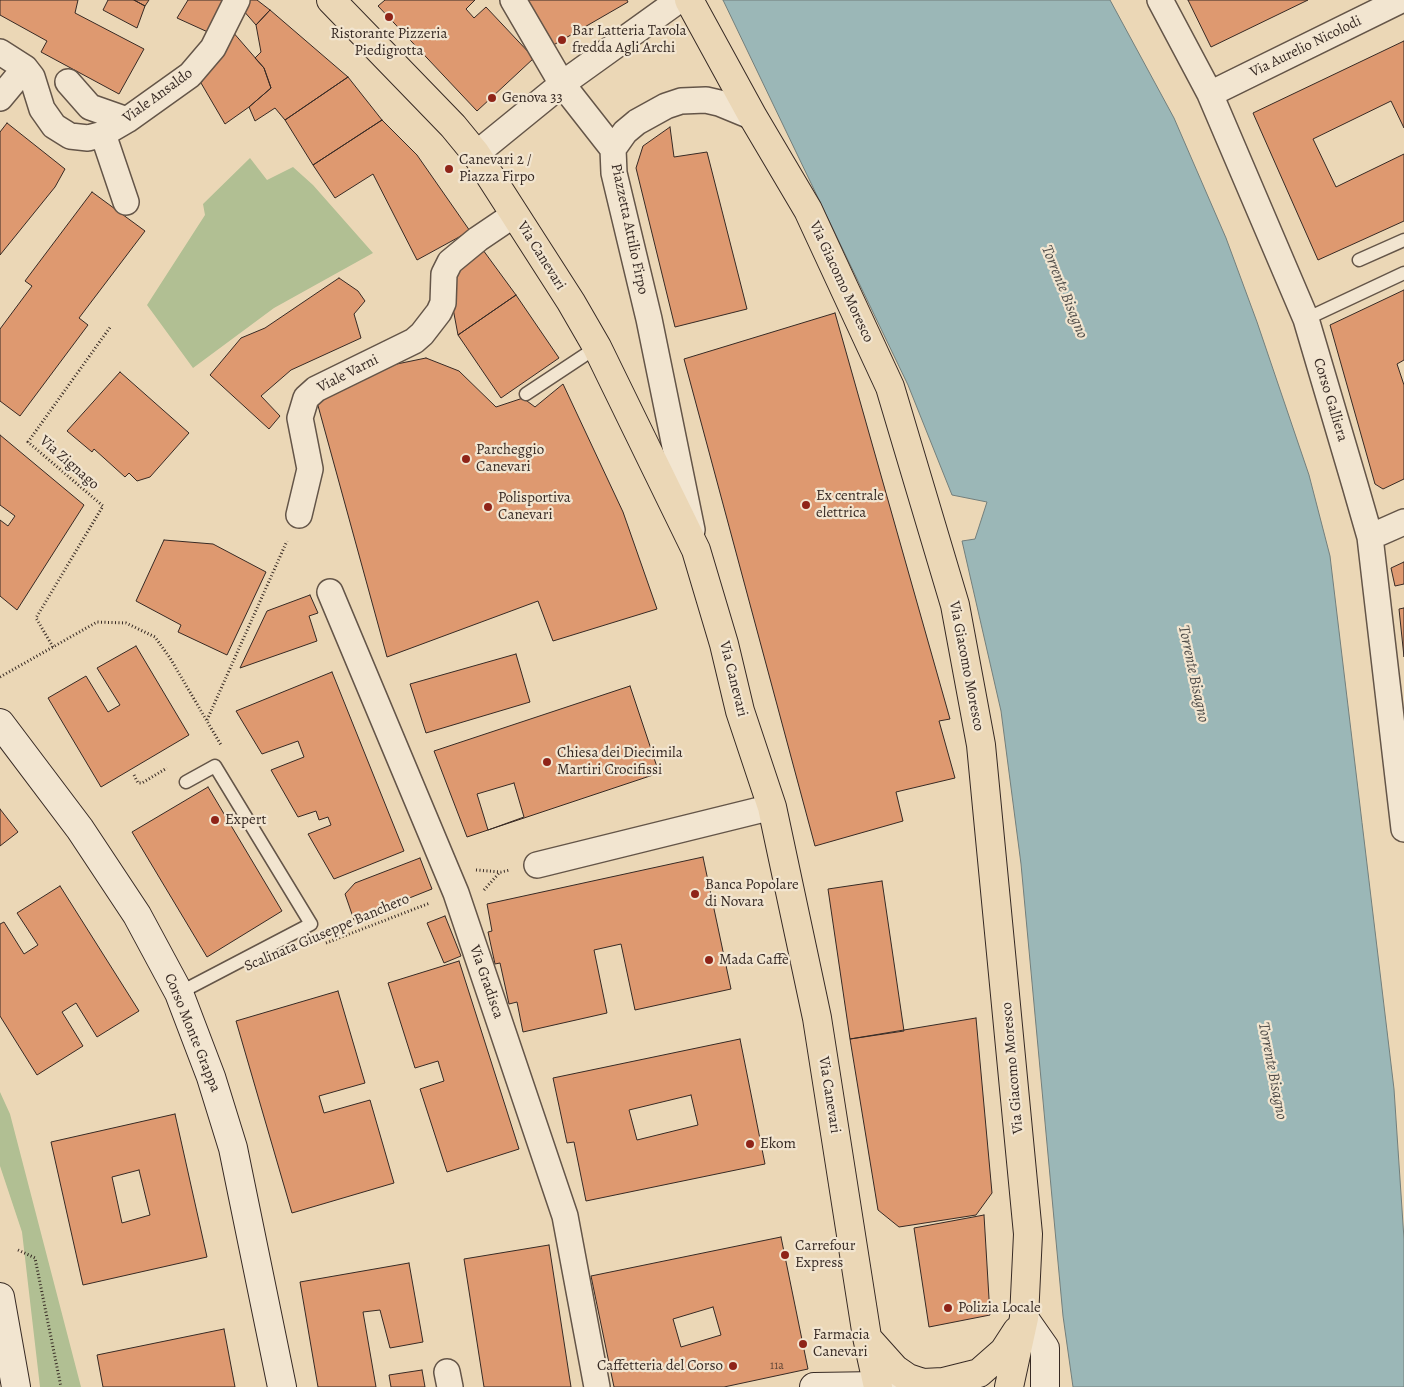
<!DOCTYPE html>
<html>
<head>
<meta charset="utf-8">
<style>
  body { margin:0 }
  canvas { display:block; background:#ebd7b6 }
</style>
</head>
<body>
<canvas width="1404" height="1387"></canvas>
<script>
const g = document.querySelector('canvas').getContext('2d');
g.lineJoin = 'round';
function fill(path, color) {
  g.fillStyle = color;
  g.fill(path, 'evenodd');
}
function shape(rows) {
  const path = new Path2D();
  for (const r of rows) {
    path.moveTo(r[0], r[1]);
    for (let i = 2; i < r.length; i += 2) path.lineTo(r[i], r[i + 1]);
  }
  return path;
}
function trace(path, color, width, dash) {
  g.strokeStyle = color;
  g.lineWidth = width;
  g.lineCap = dash ? 'butt' : 'round';
  g.setLineDash(dash || []);
  g.stroke(path);
}
function label(font, color, halo, rows, align = 'center') {
  g.font = font + ' Alegreya,serif';
  g.lineWidth = 4.5;
  g.setLineDash([]);
  g.textBaseline = 'middle';
  g.strokeStyle = halo;
  g.fillStyle = color;
  for (const [text, x, y, turn = 0] of rows) {
    g.save();
    g.translate(x, y);
    g.rotate((+turn || 0) * Math.PI / 180);
    g.textAlign = isNaN(turn) ? turn : align;
    if (halo) g.strokeText(text, 0, 0);
    g.fillText(text, 0, 0);
    g.restore();
  }
}
fill(shape([
  [250,158,267,180,293,167,313,185,373,253,274,308,193,368,147,305,205,215,203,204],
  [0,1092,10,1114,81,1387,40,1387,22,1232,0,1166]
]), '#b1bf93');
const water = shape([
  [723,0,1110,0,1174,118,1226,238,1257,322,1309,475,1330,556,1394,1089,1404,1239,1404,1387,1073,1387,1063,1316,1021,864,1001,711,962,541,975,539,987,502,952,495,908,385,723,0]
]);
fill(water, '#9bb7b7');
trace(water, '#737f7c', 1);
const building = shape([
  [0,0,78,0,75,13,144,49,119,94,41,52,47,41,0,15,0,0],
  [108,0,134,0,145,6,137,28,103,10,108,0],
  [134,0,149,0,145,6,134,0],
  [188,0,227,0,210,33,177,18,188,0],
  [247,0,257,0,270,10,256,25,242,9,247,0],
  [385,0,475,0,466,9,474,18,486,7,534,58,477,111,378,6,385,0],
  [523,0,627,0,628,2,550,47,523,0],
  [1188,0,1308,0,1211,47,1188,0],
  [270,10,348,77,285,120,275,108,255,121,249,107,271,88,264,68,255,58,261,52,256,25,270,10],
  [232,31,264,68,271,88,249,107,225,124,201,83,232,31],
  [1404,41,1404,128,1391,101,1313,139,1336,187,1404,154,1404,221,1318,260,1253,113,1404,41],
  [348,77,382,120,313,165,285,120,348,77],
  [382,120,417,155,470,231,417,260,373,174,335,198,313,165,382,120],
  [7,123,65,169,55,187,0,255,0,132,7,123],
  [670,127,674,157,707,152,747,309,675,327,636,168,643,146,670,127],
  [92,192,145,231,79,318,88,325,20,416,0,401,0,329,32,286,25,281,92,192],
  [483,250,516,295,458,335,452,303,456,271,483,250],
  [339,278,358,291,365,301,354,314,361,338,291,370,261,396,280,416,269,429,210,375,241,338,265,328,339,278],
  [1404,290,1404,360,1397,364,1404,385,1404,479,1383,489,1375,484,1330,325,1404,290],
  [516,295,559,358,501,398,458,335,516,295],
  [835,313,950,719,939,721,955,778,896,792,903,821,815,846,684,359,835,313],
  [426,358,459,371,496,407,523,398,535,407,563,384,623,512,657,609,553,641,538,601,387,657,317,402,392,365,426,358],
  [120,372,189,433,150,477,137,481,129,473,125,477,94,449,92,452,67,431,120,372],
  [0,435,84,505,17,610,0,596,0,520,8,526,15,516,0,505,0,435],
  [164,540,213,544,266,572,227,655,178,632,181,625,136,601,164,540],
  [1404,562,1404,584,1395,586,1391,568,1404,562],
  [310,595,318,613,309,616,317,641,240,668,267,611,310,595],
  [1404,608,1404,657,1399,609,1404,608],
  [136,646,189,735,101,787,48,698,86,676,108,712,120,705,97,668,136,646],
  [516,654,530,702,426,733,410,684,516,654],
  [332,672,404,851,334,879,308,834,331,825,328,817,319,820,316,811,298,817,271,770,304,757,298,741,262,754,236,711,332,672],
  [630,686,659,773,467,837,434,751,630,686],
  [514,783,524,817,488,830,477,794,514,783],
  [208,787,282,911,207,957,132,832,208,787],
  [0,809,18,832,0,846,0,809],
  [703,857,731,989,635,1010,621,944,594,950,607,1013,523,1032,517,1002,509,1004,500,963,495,964,488,932,492,931,487,904,703,857],
  [420,858,432,889,354,920,345,894,355,883,420,858],
  [882,881,904,1031,850,1039,828,889,882,881],
  [60,886,139,1011,97,1037,76,1003,62,1012,83,1046,37,1075,0,1016,0,924,4,922,24,954,38,945,17,913,60,886],
  [445,916,461,956,444,963,427,923,445,916],
  [459,961,519,1149,447,1172,420,1089,444,1081,438,1061,415,1068,388,983,459,961],
  [338,991,365,1083,319,1096,324,1113,370,1100,394,1183,292,1213,236,1021,338,991],
  [976,1018,992,1193,976,1215,899,1227,878,1210,850,1039,976,1018],
  [740,1039,765,1164,586,1201,574,1142,567,1143,553,1078,740,1039],
  [691,1095,698,1125,637,1140,629,1110,691,1095],
  [175,1114,207,1257,83,1285,51,1142,175,1114],
  [139,1170,150,1215,122,1223,112,1177,139,1170],
  [984,1215,990,1315,929,1327,914,1228,984,1215],
  [781,1237,808,1369,724,1387,614,1387,591,1276,781,1237],
  [713,1307,721,1335,681,1347,673,1319,713,1307],
  [549,1245,571,1387,484,1387,464,1259,549,1245],
  [409,1263,423,1342,390,1348,380,1310,363,1312,376,1387,318,1387,300,1282,409,1263],
  [224,1329,235,1387,103,1387,97,1355,224,1329],
  [422,1370,425,1387,391,1387,389,1375,422,1370]
]);
fill(building, '#de9970');
trace(building, '#372a24', 1);
const lane = shape([
  [1359,260,1404,240],
  [1306,319,1404,273],
  [526,394,597,347],
  [179,993,311,924,215,766,186,782]
]);
const street = shape([
  [513,0,562,84,613,149],
  [1160,0,1210,94,1306,319,1355,485,1370,537,1404,829],
  [0,52,25,68],
  [68,82,90,107,127,120],
  [1210,94,1401,0],
  [0,98,25,68,32,77,42,109,54,126,70,136,88,138,103,134,127,120,190,75,213,48,237,0],
  [103,134,126,202],
  [476,154,562,84,679,0],
  [299,515,310,469,300,418,306,398,316,389,414,341,422,334,439,312,443,303,444,274,450,262,478,239,515,214],
  [692,530,649,319,614,173,613,149,625,132,637,122,666,106,681,101,706,100,719,103,753,117],
  [1370,537,1404,522],
  [330,592,456,893,565,1216,597,1387],
  [537,865,772,807],
  [447,1372,450,1387]
]);
const secondary = shape([
  [0,723,80,829,137,915,179,993,211,1077,233,1148,282,1387],
  [0,1297,16,1387],
  [1024,1318,1045,1348,1045,1387],
  [814,1387,878,1386,899,1380]
]);
const primary = shape([
  [331,0,453,126,476,154,571,302,597,347,696,550,724,644,740,711,772,807,817,1018,867,1337,878,1387],
  [689,0,753,117,808,210,890,387,955,605,981,745,1028,1234,1024,1318,1009,1387],
  [869,1340,895,1369,908,1378,923,1383,943,1382,979,1373,1004,1351,1017,1331]
]);
trace(lane, '#645548', 15);
trace(street, '#645548', 28);
trace(secondary, '#372a24', 30);
trace(primary, '#372a24', 30);
trace(shape([
  [53,647,36,618,103,506,28,442,111,326],
  [0,677,97,622,126,623,155,637,170,658,221,745],
  [207,720,287,541],
  [134,775,138,783,142,783,167,768],
  [476,870,501,872,510,870],
  [484,890,500,872],
  [333,930,337,938],
  [326,943,430,903],
  [18,1250,35,1258,61,1387]
]), '#372a24', 3, [1, 2.5]);
trace(lane, '#f2e5d0', 12);
trace(street, '#f2e5d0', 25);
trace(secondary, '#f2e5d0', 28);
trace(primary, '#ebd7b6', 28);
for (const [x, y, r, color] of [
  [389,17,5,"#8f2418"],
  [562,40,5,"#8f2418"],
  [492,98,5,"#8f2418"],
  [449,169,5,"#8f2418"],
  [466,459,5,"#8f2418"],
  [806,505,5,"#8f2418"],
  [488,507,5,"#8f2418"],
  [547,762,5,"#8f2418"],
  [215,820,5,"#8f2418"],
  [695,894,5,"#8f2418"],
  [709,960,5,"#8f2418"],
  [750,1144,5,"#8f2418"],
  [785,1255,5,"#8f2418"],
  [948,1308,5,"#8f2418"],
  [803,1344,5,"#8f2418"],
  [733,1366,5,"#8f2418"]
]) {
  const dot = new Path2D();
  dot.arc(x, y, r, 0, 2 * Math.PI);
  g.fillStyle = color;
  g.fill(dot);
  trace(dot, '#f2e5d0', 2);
}
label('12px', '#614637', null, [
  ["11a",777,1366]
]);
label('15px', '#372a24', '#f2e5d0', [
  ["Bar Latteria Tavola",572,31],
  ["fredda Agli Archi",572,48],
  ["Ristorante Pizzeria",389,34,"center"],
  ["Piedigrotta",389,51,"center"],
  ["Genova 33",502,98],
  ["Canevari 2 /",459,160],
  ["Piazza Firpo",459,177],
  ["Parcheggio",476,450],
  ["Canevari",476,467],
  ["Ex centrale",816,496],
  ["elettrica",816,513],
  ["Polisportiva",498,498],
  ["Canevari",498,515],
  ["Chiesa dei Diecimila",557,753],
  ["Martiri Crocifissi",557,770],
  ["Expert",225,820],
  ["Banca Popolare",705,885],
  ["di Novara",705,902],
  ["Mada Caffè",719,960],
  ["Ekom",760,1144],
  ["Carrefour",795,1246],
  ["Express",795,1263],
  ["Polizia Locale",958,1308],
  ["Farmacia",813,1335],
  ["Canevari",813,1352],
  ["Caffetteria del Corso",723,1366,"right"]
], 'left');
label('15px', '#372a24', '#f2e5d0', [
  ["Via Aurelio Nicolodi",1306,47,-26],
  ["Viale Ansaldo",158,96,-36],
  ["Piazzetta Attilio Firpo",629,229,78],
  ["Via Canevari",541,256,58],
  ["Via Giacomo Moresco",841,282,65],
  ["Viale Varni",348,374,-27],
  ["Corso Galliera",1330,400,73],
  ["Via Zignago",69,463,41],
  ["Via Giacomo Moresco",966,666,79],
  ["Via Canevari",733,679,76],
  ["Scalinata Giuseppe Banchero",327,933,-23],
  ["Via Gradisca",486,982,71],
  ["Corso Monte Grappa",192,1033,68],
  ["Via Giacomo Moresco",1013,1068,-95],
  ["Via Canevari",829,1095,81]
]);
label('italic 16px', '#504d49', '#f2e5d0', [
  ["Torrente Bisagno",1064,292,68],
  ["Torrente Bisagno",1193,674,78],
  ["Torrente Bisagno",1272,1071,79]
]);
</script>
</body>
</html>
